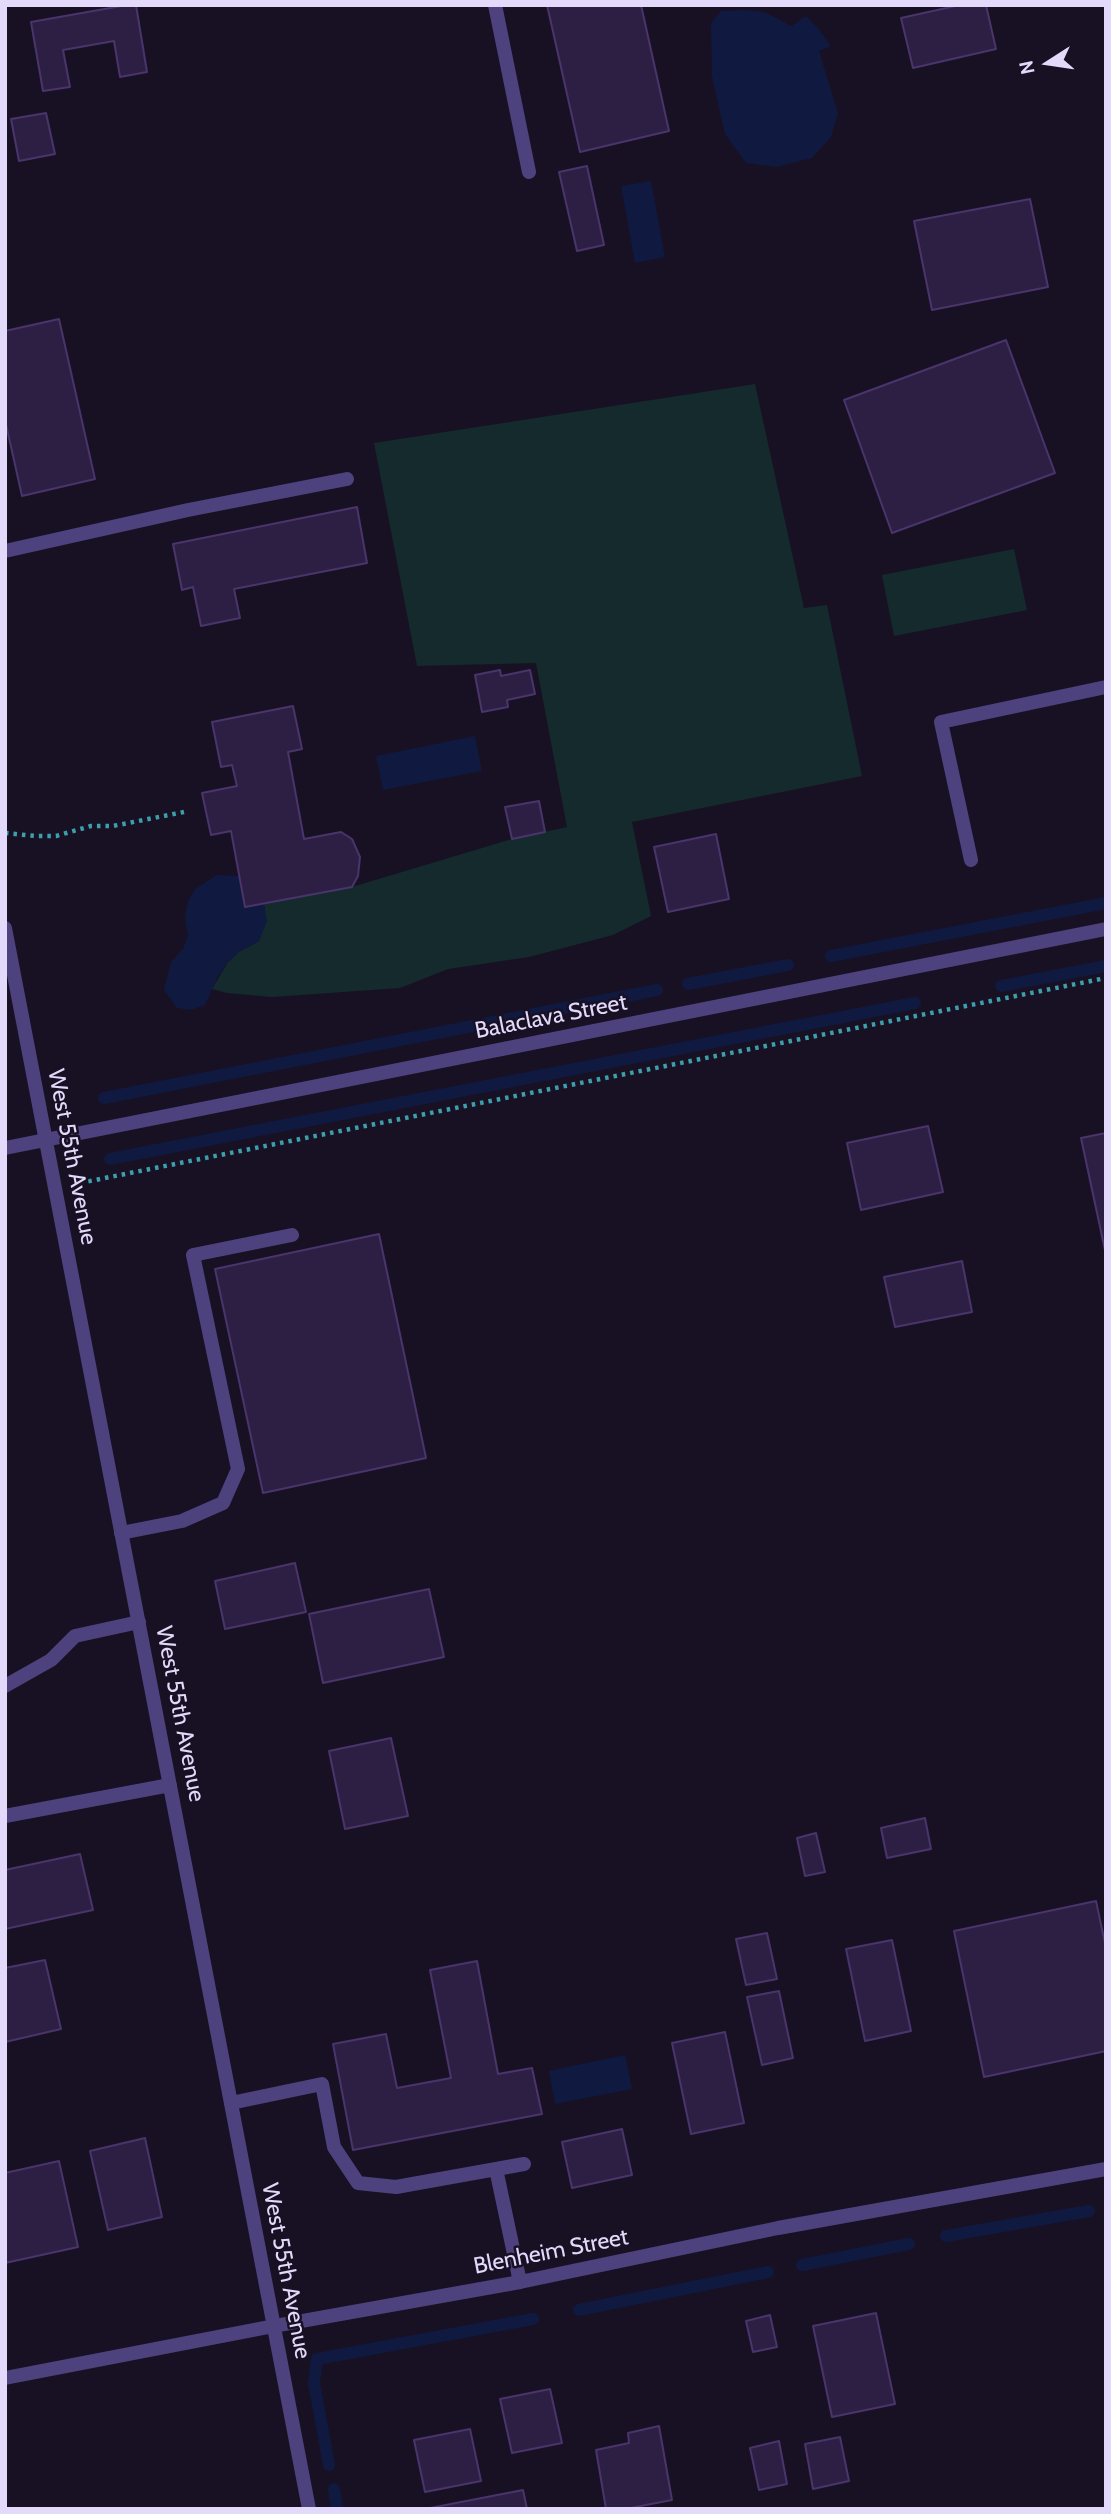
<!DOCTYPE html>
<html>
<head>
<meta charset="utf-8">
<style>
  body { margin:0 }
  #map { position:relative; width:1111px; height:2514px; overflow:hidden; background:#181124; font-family:Cabin,sans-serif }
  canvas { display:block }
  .frame { position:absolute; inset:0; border:7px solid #e2d9fb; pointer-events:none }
  .north { position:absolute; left:1013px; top:28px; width:70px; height:70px; -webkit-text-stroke:5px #181124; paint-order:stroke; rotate:258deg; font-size:19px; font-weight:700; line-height:28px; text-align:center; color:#e2d9fb }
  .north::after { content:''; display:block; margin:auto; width:24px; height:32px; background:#e2d9fb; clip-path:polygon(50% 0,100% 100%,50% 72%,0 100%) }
</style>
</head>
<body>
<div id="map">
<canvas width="1111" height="2514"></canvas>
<div class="frame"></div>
<div class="north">N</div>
</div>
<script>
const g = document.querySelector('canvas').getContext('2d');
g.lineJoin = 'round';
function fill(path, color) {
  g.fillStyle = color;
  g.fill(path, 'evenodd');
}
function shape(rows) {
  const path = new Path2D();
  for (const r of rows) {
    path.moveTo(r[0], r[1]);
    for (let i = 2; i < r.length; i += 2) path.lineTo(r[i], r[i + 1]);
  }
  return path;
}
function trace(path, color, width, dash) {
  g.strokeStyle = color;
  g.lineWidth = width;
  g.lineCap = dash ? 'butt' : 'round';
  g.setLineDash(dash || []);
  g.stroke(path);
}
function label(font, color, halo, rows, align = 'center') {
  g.font = font + ' Cabin,sans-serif';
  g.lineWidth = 5;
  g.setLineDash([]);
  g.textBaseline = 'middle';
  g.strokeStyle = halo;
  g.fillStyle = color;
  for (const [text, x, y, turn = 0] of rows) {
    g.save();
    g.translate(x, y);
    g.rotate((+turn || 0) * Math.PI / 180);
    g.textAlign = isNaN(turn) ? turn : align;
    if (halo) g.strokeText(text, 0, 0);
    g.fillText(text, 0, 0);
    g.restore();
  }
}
fill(shape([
  [755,384,804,608,827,605,862,776,632,822,651,916,613,935,529,957,448,969,400,988,272,997,227,993,212,989,228,962,239,952,259,941,266,921,264,904,352,887,512,839,567,827,536,663,417,666,374,443],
  [1014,549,1027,610,894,636,882,575]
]), '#152a2d');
fill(shape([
  [745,10,765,12,791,26,806,16,818,28,831,46,819,51,838,113,831,137,812,158,776,167,746,163,725,134,712,77,711,23,721,11],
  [651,181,665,257,635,263,621,186],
  [475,736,482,771,383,790,376,756],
  [217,875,240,876,246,907,264,904,267,921,259,941,239,952,228,962,217,978,205,1005,191,1010,177,1008,164,990,171,962,183,949,188,935,185,917,188,901,195,889],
  [625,2055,632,2089,555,2104,549,2071]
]), '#10193f');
trace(shape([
  [831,956,1106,903],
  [688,984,788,965],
  [1001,986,1106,966],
  [104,1098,657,990],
  [110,1159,915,1003],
  [946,2236,1089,2211],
  [802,2265,909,2244],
  [579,2310,768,2272],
  [329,2465,314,2383,317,2359,533,2319],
  [334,2489,337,2509]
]), '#10193f', 12);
const building = shape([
  [127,5,136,5,147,72,120,77,114,41,63,50,70,87,43,91,31,22,127,5],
  [547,5,641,5,669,131,580,152,547,5],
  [960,5,986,5,996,49,913,68,901,18,960,5],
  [46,113,55,154,19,161,11,119,46,113],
  [587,166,604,245,577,251,559,172,587,166],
  [1030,199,1048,287,932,310,914,221,1030,199],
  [59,319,95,479,22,496,5,420,5,331,59,319],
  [1006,340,1055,473,892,533,844,400,1006,340],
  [357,507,367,563,234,589,240,618,201,626,193,587,182,590,173,544,357,507],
  [500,670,501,676,530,670,535,694,507,700,508,707,482,712,475,675,500,670],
  [293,706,302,749,288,752,304,839,341,832,352,839,360,857,358,876,352,887,245,907,231,831,211,835,202,793,237,786,232,765,221,767,212,722,293,706],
  [539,801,545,832,512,839,505,807,539,801],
  [716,834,729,899,668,912,654,847,716,834],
  [928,1126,943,1192,861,1210,847,1143,928,1126],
  [1106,1133,1106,1255,1081,1138,1106,1133],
  [379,1234,426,1458,263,1493,215,1269,379,1234],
  [962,1261,972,1312,895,1327,884,1277,962,1261],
  [295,1563,306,1612,225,1629,215,1581,295,1563],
  [429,1589,444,1657,323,1683,309,1614,429,1589],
  [391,1738,408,1816,345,1829,329,1751,391,1738],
  [925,1818,931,1849,887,1858,881,1828,925,1818],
  [816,1833,825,1872,805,1876,797,1838,816,1833],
  [80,1854,93,1910,5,1929,5,1870,80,1854],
  [1096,1901,1106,1948,1106,2051,984,2077,954,1931,1096,1901],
  [767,1933,777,1979,746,1985,736,1939,767,1933],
  [892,1940,911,2031,865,2041,846,1949,892,1940],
  [45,1960,61,2029,5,2042,5,1968,45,1960],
  [477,1961,498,2074,532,2068,542,2114,353,2150,333,2044,386,2034,397,2088,451,2078,430,1970,477,1961],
  [779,1991,793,2058,762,2065,747,1997,779,1991],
  [725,2032,744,2123,691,2134,672,2043,725,2032],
  [622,2129,632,2175,572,2188,562,2142,622,2129],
  [145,2138,162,2217,108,2230,90,2151,145,2138],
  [59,2161,78,2247,5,2263,5,2173,59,2161],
  [876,2313,895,2404,832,2417,813,2326,876,2313],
  [770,2315,777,2347,753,2352,746,2321,770,2315],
  [550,2389,562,2443,512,2453,500,2399,550,2389],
  [659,2426,672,2500,625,2509,606,2509,596,2450,629,2443,628,2433,659,2426],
  [470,2429,481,2481,425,2492,414,2440,470,2429],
  [840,2437,849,2481,813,2489,805,2444,840,2437],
  [779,2441,787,2484,759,2490,750,2448,779,2441],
  [523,2490,527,2509,425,2509,523,2490]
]);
fill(building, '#2d1f43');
trace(building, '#49346c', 2);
trace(shape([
  [5,833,36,836,56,836,91,826,113,826,184,812],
  [80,1183,1106,978]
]), '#3d9fab', 4.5, [3.5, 5]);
trace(shape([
  [495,5,529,172],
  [5,551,188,510,347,479],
  [971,860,941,722,1106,687],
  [121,1533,182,1521,223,1503,238,1469,193,1255,292,1235],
  [5,1686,51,1660,75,1636,139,1622],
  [231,2103,322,2084,334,2147,358,2183,396,2187,524,2164],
  [496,2169,520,2282]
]), '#4e427e', 14);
trace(shape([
  [5,928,309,2509],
  [5,1148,1106,929],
  [5,1816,170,1785],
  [5,2378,274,2326,520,2282,778,2228,1106,2169]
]), '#4e427e', 14);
label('23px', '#e2d9fb', '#181124', [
  ["Balaclava Street",551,1017,-11],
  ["West 55th Avenue",72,1157,79],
  ["West 55th Avenue",180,1714,79],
  ["Blenheim Street",551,2252,-11],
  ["West 55th Avenue",286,2271,79]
]);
</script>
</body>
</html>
